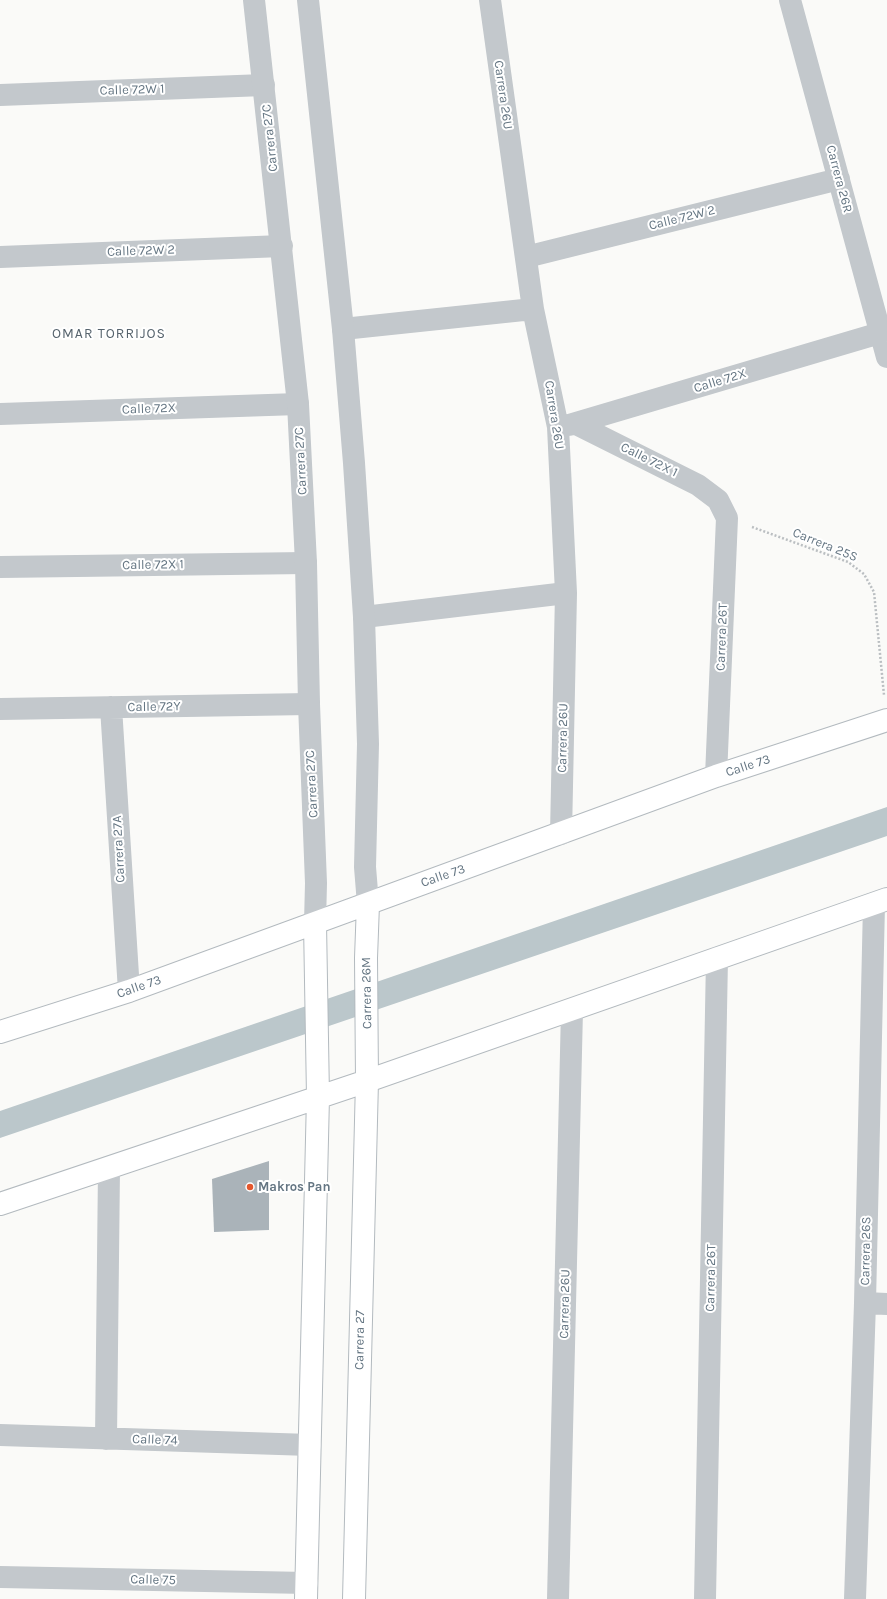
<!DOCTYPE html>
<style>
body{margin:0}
canvas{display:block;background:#fafaf8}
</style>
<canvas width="887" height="1599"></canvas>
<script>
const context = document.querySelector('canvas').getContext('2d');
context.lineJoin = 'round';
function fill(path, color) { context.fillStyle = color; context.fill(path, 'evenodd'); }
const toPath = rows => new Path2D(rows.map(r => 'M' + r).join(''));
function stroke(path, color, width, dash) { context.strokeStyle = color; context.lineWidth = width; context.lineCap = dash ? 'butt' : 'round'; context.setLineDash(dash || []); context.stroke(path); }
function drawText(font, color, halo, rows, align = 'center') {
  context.font = font + ' Karla,sans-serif'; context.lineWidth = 4; context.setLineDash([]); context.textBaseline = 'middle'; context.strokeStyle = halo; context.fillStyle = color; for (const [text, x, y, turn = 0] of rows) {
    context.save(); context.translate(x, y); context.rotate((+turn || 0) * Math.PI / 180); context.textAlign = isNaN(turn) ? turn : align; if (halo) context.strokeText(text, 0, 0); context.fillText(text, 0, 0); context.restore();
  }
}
const water = toPath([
 [887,807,887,836,0,1138,0,1111]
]);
const building = toPath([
 [269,1161,269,1230,214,1232,212,1179]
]);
const path = toPath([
 [752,527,848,562,864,574,874,592,884,695]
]);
const minor = toPath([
 [490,0,533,309,558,427,566,593,561,834],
 [790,0,887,357],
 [0,95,264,85],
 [0,257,282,246],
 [526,257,839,179],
 [343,329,533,309],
 [0,414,298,404],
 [576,424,698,485,718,500,727,518,716,776],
 [569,425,880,333],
 [0,567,306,563],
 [364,617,566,593],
 [111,707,129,991],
 [0,709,309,704],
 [865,1303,887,1304],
 [0,1435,310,1445],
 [106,1439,109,1168],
 [0,1577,307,1583],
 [558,1599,572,1010],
 [705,1599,717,958],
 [855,1599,865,1303,874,904]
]);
const tertiary = toPath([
 [254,0,298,404,306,563,309,704,316,883,315,923],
 [308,0,343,329,354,463,364,617,368,744,365,867,368,904]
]);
const secondary = toPath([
 [0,1032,129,991,716,776,887,720],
 [0,1204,367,1081,887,899],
 [306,1599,318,1097,315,923],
 [354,1599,367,1081,366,958,368,904]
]);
const markers = [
 [250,1187,4,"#e4572e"]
];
const streetNames = [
 ["Calle 72W 1",132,90,-2],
 ["Carrera 26U",503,95,82],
 ["Carrera 27C",270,138,-96],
 ["Carrera 26R",839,179,75],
 ["Calle 72W 2",682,218,-14],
 ["Calle 72W 2",141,251,-2],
 ["Calle 72X",720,381,-17],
 ["Calle 72X",149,409,-2],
 ["Carrera 26U",554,415,81],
 ["Calle 72X 1",649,460,26],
 ["Carrera 27C",301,461,-93],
 ["Carrera 25S",825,545,22],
 ["Calle 72X 1",153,565,-1],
 ["Carrera 26T",722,637,-88],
 ["Calle 72Y",154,707,-1],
 ["Carrera 26U",563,738,-89],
 ["Calle 73",748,766,-18],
 ["Carrera 27C",312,784,-93],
 ["Carrera 27A",119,849,-93],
 ["Calle 73",443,876,-19],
 ["Calle 73",139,987,-19],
 ["Carrera 26M",367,993,-91],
 ["Carrera 26S",866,1251,-89],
 ["Carrera 26T",711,1278,-89],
 ["Carrera 26U",565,1304,-89],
 ["Carrera 27",360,1340,-89],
 ["Calle 74",155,1440,2],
 ["Calle 75",153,1580,1]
];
const poiNames = [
 ["Makros Pan",258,1187]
];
const neighbourhoodNames = [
 ["OMAR TORRIJOS",109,334]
];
fill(water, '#bbc7cb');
fill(building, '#aab3b9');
stroke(secondary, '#b3babf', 24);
stroke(path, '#bbbfc2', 2.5, [2, 2]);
stroke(minor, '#c3c8cc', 22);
stroke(tertiary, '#c3c8cc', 22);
stroke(secondary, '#fff', 22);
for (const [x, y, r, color] of markers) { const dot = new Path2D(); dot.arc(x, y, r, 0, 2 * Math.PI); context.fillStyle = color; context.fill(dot); stroke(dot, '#fff', 1.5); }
drawText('13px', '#657683', '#fff', streetNames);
drawText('bold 13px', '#657683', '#fff', poiNames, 'left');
context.letterSpacing = '1px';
drawText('14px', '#57646e', '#fff', neighbourhoodNames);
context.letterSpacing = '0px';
</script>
